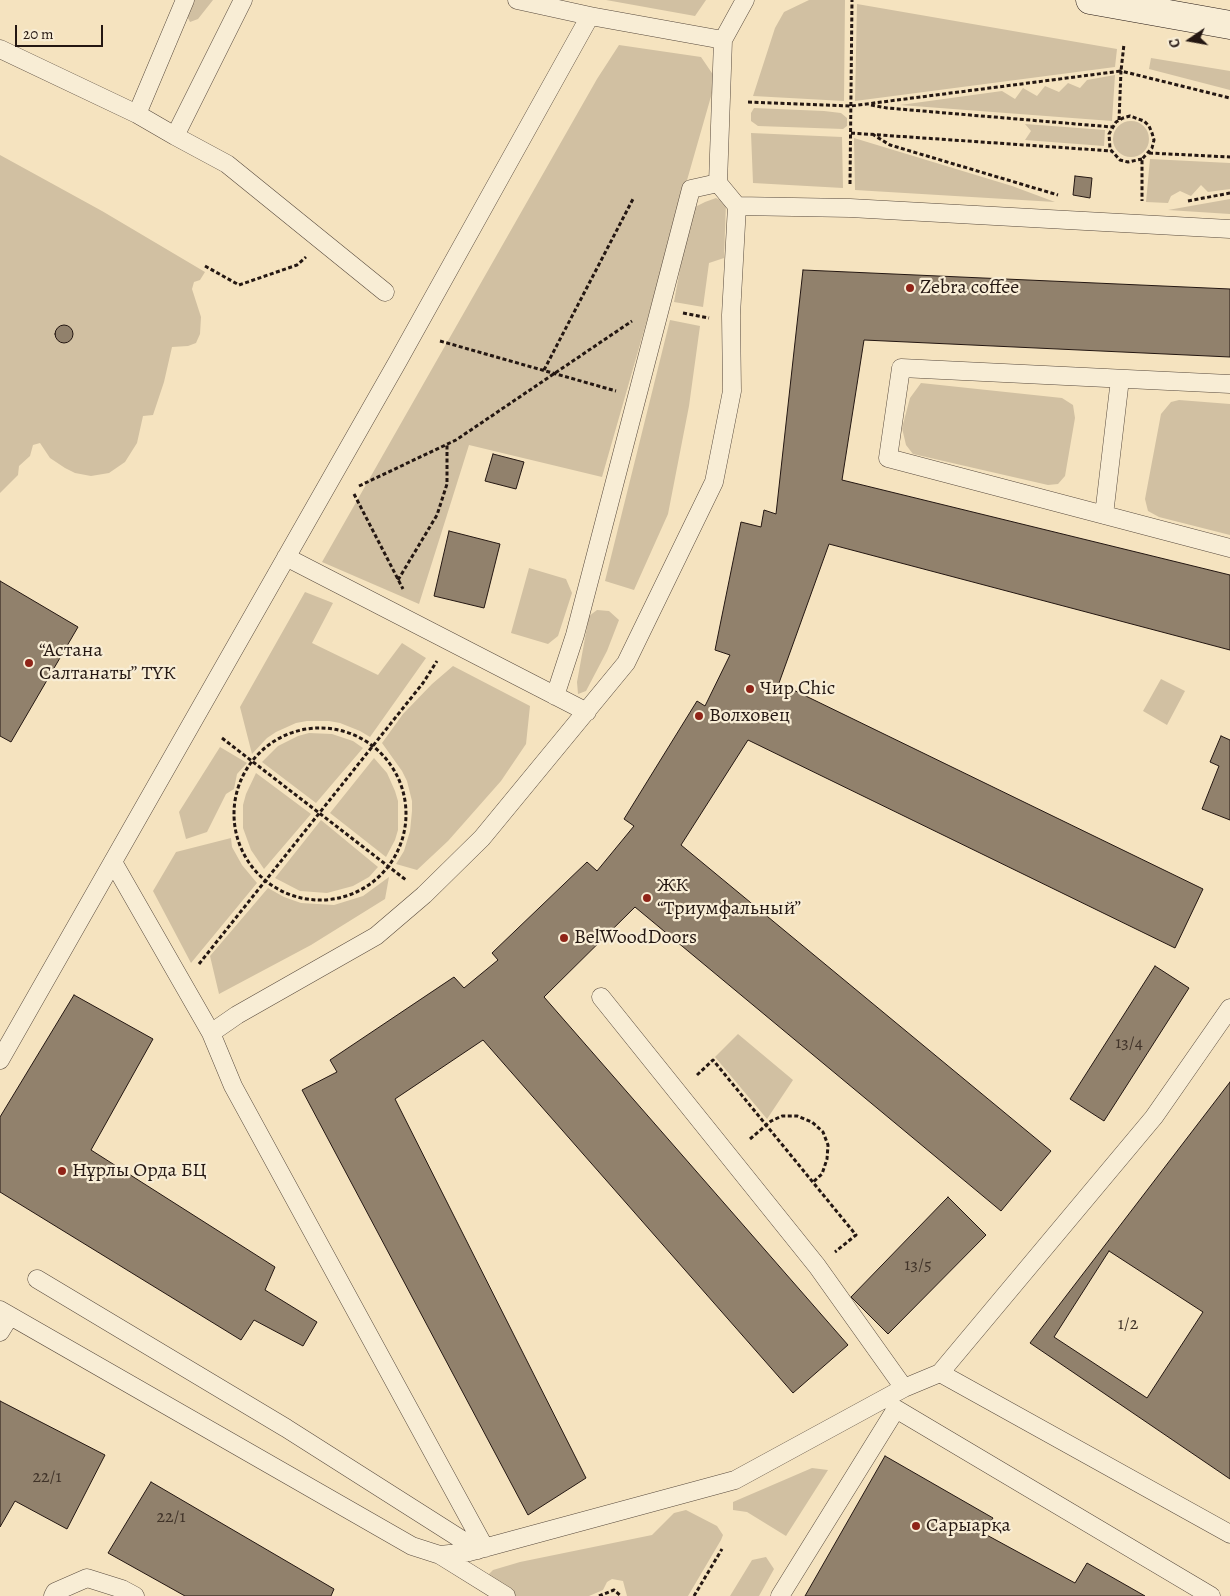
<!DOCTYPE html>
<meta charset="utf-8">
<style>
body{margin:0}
#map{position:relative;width:1230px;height:1596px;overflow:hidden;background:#f5e3bf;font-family:Alegreya,serif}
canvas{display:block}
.north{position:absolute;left:1165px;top:15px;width:50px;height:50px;-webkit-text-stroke:4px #f8edd5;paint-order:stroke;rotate:258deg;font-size:14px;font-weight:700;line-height:20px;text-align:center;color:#241712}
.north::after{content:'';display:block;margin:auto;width:18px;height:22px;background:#241712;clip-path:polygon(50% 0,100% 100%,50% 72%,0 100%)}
.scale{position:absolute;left:15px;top:25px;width:88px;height:22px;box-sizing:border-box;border:2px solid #241712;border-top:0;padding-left:6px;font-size:15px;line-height:18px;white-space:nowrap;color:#241712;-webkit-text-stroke:4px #f8edd5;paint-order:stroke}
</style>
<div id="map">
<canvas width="1230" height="1596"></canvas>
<div class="north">С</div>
<div class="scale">20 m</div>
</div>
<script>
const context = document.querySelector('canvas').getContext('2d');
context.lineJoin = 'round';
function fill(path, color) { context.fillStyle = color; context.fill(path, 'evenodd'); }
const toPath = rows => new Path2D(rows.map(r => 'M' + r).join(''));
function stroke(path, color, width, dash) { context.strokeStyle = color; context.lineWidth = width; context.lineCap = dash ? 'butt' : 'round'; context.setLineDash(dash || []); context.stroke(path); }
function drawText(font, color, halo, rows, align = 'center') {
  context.font = font + ' Alegreya,serif'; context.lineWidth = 4.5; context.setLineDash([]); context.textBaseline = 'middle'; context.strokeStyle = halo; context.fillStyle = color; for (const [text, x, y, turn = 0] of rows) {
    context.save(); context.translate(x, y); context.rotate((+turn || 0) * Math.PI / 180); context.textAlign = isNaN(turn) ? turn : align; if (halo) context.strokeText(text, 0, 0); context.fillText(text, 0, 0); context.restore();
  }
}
const green = toPath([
 [192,0,213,0,198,19,190,22,187,16],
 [606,0,706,0,695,16],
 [809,0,845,0,844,101,753,96,775,28,784,12],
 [857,4,1117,49,1115,67,855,101],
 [619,45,701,57,716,79,602,477,469,445,419,604,322,562,597,79],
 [1151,58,1230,71,1230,90,1149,69],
 [1115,75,1112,121,900,105,1002,91,1015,99,1023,88,1037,96,1045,86,1059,92,1068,83,1080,88,1087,80],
 [754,108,824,111,841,113,847,118,847,126,843,129,758,126,751,121,751,113],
 '1113 139a18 18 0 1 1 36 0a18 18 0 1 1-36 0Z',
 [1025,124,1105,130,1104,146,1025,140,1031,131],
 [751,133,842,137,843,188,753,183],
 [854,138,1012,186,1055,202,855,190],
 [0,155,102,211,205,272,200,280,194,282,192,289,201,317,200,334,196,343,188,346,172,347,164,382,153,415,143,416,137,443,125,462,109,473,91,476,75,473,65,468,50,458,40,443,33,445,30,456,19,466,18,475,0,493],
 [1150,159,1230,163,1230,189,1208,192,1201,185,1191,196,1180,191,1171,196,1168,203,1146,202],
 [716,198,726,203,724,258,709,263,703,307,674,302,691,209,705,202],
 [1230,199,1230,214,1168,210],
 [670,320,700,326,689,406,668,514,634,590,605,581],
 [921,383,1062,398,1073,405,1075,418,1065,476,1058,484,1048,485,913,454,906,445,902,428,910,398],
 [1179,400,1230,404,1230,535,1159,517,1148,511,1145,499,1161,414,1171,402],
 [529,568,566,579,572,593,558,636,548,644,511,633],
 [305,592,333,603,312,643,378,675,402,643,426,658,370,737,360,731,340,723,329,721,307,721,296,723,276,732,267,738,252,754,240,707],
 [597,610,609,611,619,620,607,651,586,691,578,694,577,682,589,616],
 [453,666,530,706,526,744,501,781,448,841,417,870,396,864,404,851,410,831,412,811,412,801,407,781,402,771,382,743,403,714,432,684],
 [1161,679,1185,691,1167,725,1143,711],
 [309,733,332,734,353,741,363,748,316,803,262,762,278,746,298,736],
 [220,747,247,763,237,774,234,789,226,794,207,832,186,839,179,812],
 [374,758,387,773,395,791,398,801,398,830,395,840,386,857,330,813],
 [256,773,311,814,264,869,251,850,243,828,243,805,246,794],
 [321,820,378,867,369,877,353,886,327,893,300,891,275,878],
 [231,838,232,847,242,865,257,883,191,963,153,891,176,852],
 [389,877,385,899,311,945,219,994,210,956,268,888,284,897,301,903,334,905,363,896],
 [738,1034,793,1080,767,1119,715,1057],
 [812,1468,828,1470,786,1536,747,1512,733,1510,733,1502],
 [686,1510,717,1526,723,1535,721,1540,688,1596,627,1596,623,1581,612,1579,607,1582,603,1590,589,1596,514,1596,485,1578,493,1570,520,1562,652,1535,674,1513],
 [766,1557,774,1569,759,1596,730,1596,752,1560]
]);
const building = toPath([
 [1075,176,1092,178,1090,198,1073,195,1075,176],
 [803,270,1230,289,1230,357,864,340,842,480,1230,575,1230,650,829,544,779,683,1203,889,1175,948,748,740,681,845,1051,1151,1001,1211,635,907,544,997,848,1345,793,1393,483,1040,395,1099,586,1478,528,1515,302,1090,337,1072,330,1060,454,977,464,988,498,960,492,953,587,862,597,871,634,826,624,819,697,701,705,706,730,655,715,650,741,522,761,527,764,510,776,514,803,270],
 '55 334a9 9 0 1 1 18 0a9 9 0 1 1-18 0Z',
 [493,454,524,462,516,489,485,481,493,454],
 [449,531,500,544,484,608,434,596,449,531],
 [0,581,78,627,11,742,0,736,0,581],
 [1221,736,1230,740,1230,820,1202,809,1219,766,1210,762,1221,736],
 [1155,966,1189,988,1104,1121,1070,1099,1155,966],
 [74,995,153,1039,91,1150,275,1267,265,1290,317,1322,303,1346,254,1320,241,1340,0,1192,0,1117,74,995],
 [1230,1082,1230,1479,1030,1343,1230,1082],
 [948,1197,986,1235,888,1334,851,1297,948,1197],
 [1109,1251,1203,1312,1147,1398,1054,1337,1109,1251],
 [0,1401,105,1455,67,1529,15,1501,0,1527,0,1401],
 [885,1456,993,1518,983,1533,1075,1583,1087,1563,1145,1596,805,1596,885,1456],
 [151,1482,334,1589,331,1596,185,1596,108,1553,151,1482]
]);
const path = toPath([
 [748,102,851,106,1121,71,1124,44],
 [871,105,887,108,1112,127],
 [1119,120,1121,71,1230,98],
 [851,133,1112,151],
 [872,134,890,145,1058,195],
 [1149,153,1230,157],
 [1142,159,1128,162,1120,160,1110,149,1109,134,1116,122,1123,118,1130,116,1144,121,1149,126,1152,133,1154,140,1152,148,1142,159,1142,201],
 [850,184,852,0],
 [1188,201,1230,193],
 [205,266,239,285,297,265,306,257],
 [683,313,709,318],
 [440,341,616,391],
 [544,370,633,199],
 [359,486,456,440,632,321],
 [354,494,403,589],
 [398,580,437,515,447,484,447,444],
 '234 814a86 86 0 1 1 172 0a86 86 0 1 1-172 0Z',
 [222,738,406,880],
 [199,964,423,683,437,661],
 [697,1075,713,1060,856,1235,835,1252],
 [750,1139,771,1121,782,1116,797,1116,812,1122,823,1132,828,1145,827,1159,822,1174,813,1182],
 [599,1596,614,1590,621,1596],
 [694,1596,722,1549]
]);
const service = toPath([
 [517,0,590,16,723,40,745,0],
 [0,49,137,114,175,136,227,164,385,292],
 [137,114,185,0],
 [175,136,243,0],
 [737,206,850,208,1230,229],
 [1230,384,901,368,888,458,1230,548],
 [1104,515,1120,379],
 [286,557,587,712],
 [555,696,575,635,691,189,718,183],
 [113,862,211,1033],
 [601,997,817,1266,904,1388],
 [0,1060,398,361,590,16],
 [37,1279,286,1428,478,1550],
 [0,1310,412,1546,440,1555,469,1552,735,1480,904,1388,940,1373,1154,1117,1230,1008],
 [0,1332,10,1316],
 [940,1373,1230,1534],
 [485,1548,233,1086,211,1033,237,1015,376,936,424,895,482,838,626,663,714,482,732,391,731,315,737,206,718,183,723,40],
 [440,1555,506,1596],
 [53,1596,55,1592,87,1578,122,1589,135,1596],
 [780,1596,896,1409,1211,1596]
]);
const secondary = toPath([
 [1090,0,1230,25]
]);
const markers = [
 [910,288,5,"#8f2418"],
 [29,663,5,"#8f2418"],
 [750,689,5,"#8f2418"],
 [699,716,5,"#8f2418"],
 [647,898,5,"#8f2418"],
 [564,938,5,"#8f2418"],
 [62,1171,5,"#8f2418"],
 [916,1526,5,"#8f2418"]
];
const numberNames = [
 ["13/4",1129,1044],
 ["13/5",918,1266],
 ["1/2",1128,1325],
 ["22/1",47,1478],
 ["22/1",171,1518]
];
const poiNames = [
 ["Zebra coffee",920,288],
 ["“Астана",39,651],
 ["Салтанаты” ТҮК",39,674],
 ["Чир Chic",760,689],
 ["Волховец",709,716],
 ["ЖК",657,886],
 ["“Триумфальный”",657,909],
 ["BelWoodDoors",574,938],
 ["Нұрлы Орда БЦ",72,1171],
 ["Сарыарқа",926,1526]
];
fill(green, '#d1c0a2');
fill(building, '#91816c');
stroke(building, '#241712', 1);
stroke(service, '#584a3d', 19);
stroke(secondary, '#241712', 29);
stroke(path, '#241712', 3, [4, 2.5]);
stroke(service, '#f8edd5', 18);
stroke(secondary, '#f8edd5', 28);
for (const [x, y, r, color] of markers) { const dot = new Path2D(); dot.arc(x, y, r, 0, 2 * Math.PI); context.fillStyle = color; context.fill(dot); stroke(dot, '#f8edd5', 2); }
drawText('18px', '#3f3228', null, numberNames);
drawText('20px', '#241712', '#f8edd5', poiNames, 'left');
</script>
